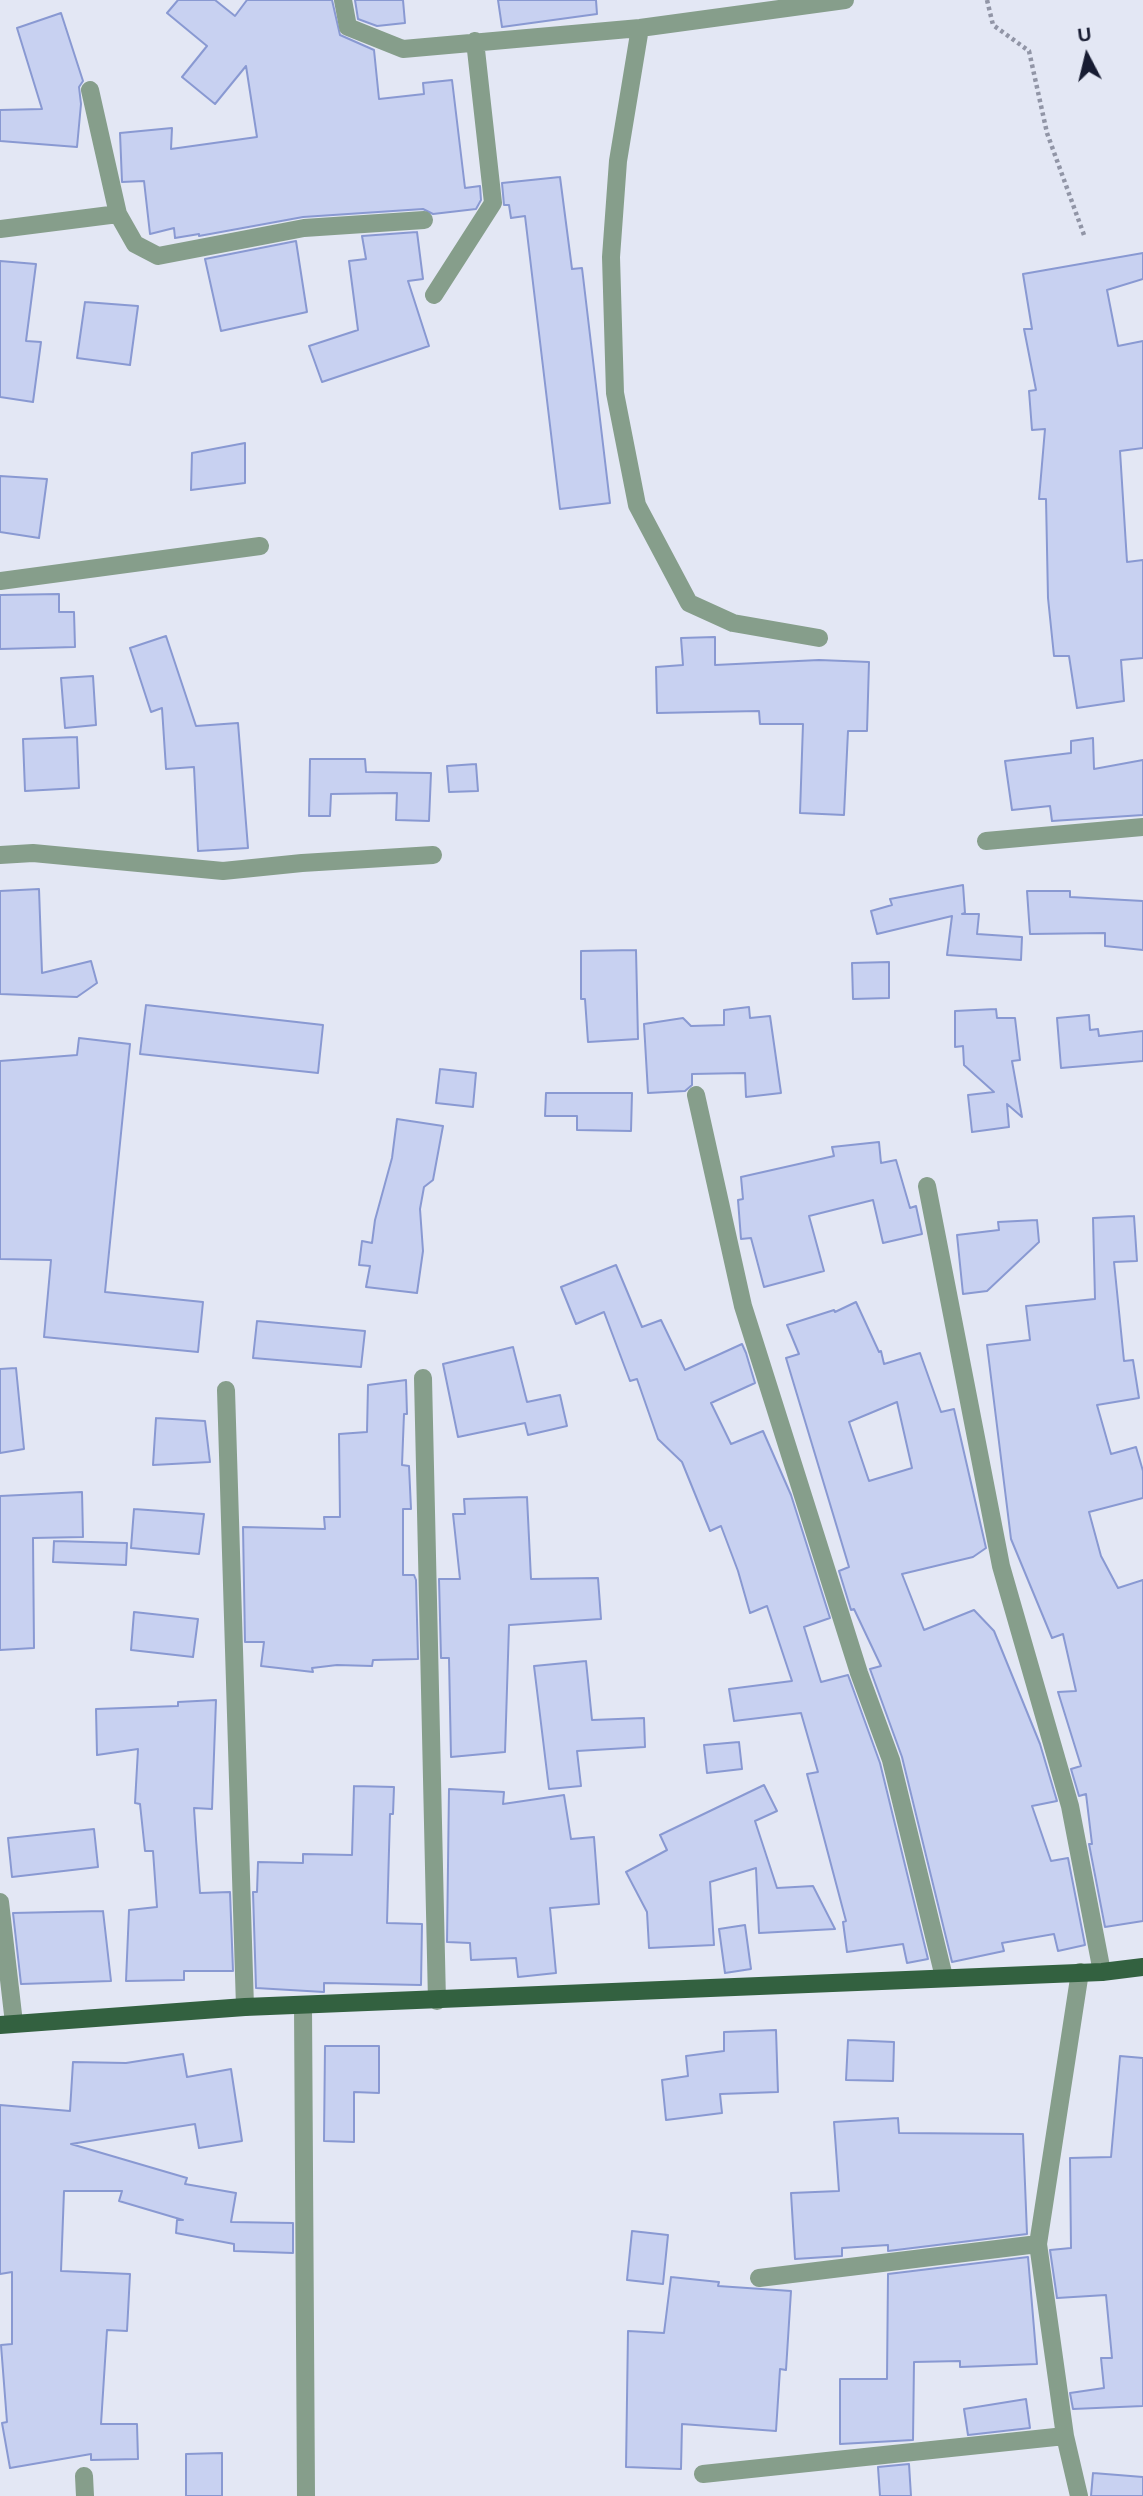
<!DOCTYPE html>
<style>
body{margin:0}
#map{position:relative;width:1143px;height:2496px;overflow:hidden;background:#e3e7f4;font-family:Helvetica,sans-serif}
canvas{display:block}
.north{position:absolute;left:1052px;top:21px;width:70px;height:70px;-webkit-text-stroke:5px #e3e7f4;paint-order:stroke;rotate:353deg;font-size:19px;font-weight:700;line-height:28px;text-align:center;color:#171c32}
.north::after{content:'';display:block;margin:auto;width:24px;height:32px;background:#171c32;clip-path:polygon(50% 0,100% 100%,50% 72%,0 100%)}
</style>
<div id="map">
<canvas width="1143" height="2496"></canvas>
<div class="north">U</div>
</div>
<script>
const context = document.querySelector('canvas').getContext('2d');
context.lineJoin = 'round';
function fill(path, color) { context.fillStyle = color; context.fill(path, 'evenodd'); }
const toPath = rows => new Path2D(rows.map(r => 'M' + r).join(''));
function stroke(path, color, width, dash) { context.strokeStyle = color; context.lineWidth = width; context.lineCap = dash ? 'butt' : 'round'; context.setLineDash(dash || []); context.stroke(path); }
const building = toPath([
 [178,0,215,0,235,16,247,0,332,0,340,35,374,50,379,99,424,94,423,83,452,80,465,188,480,186,481,200,476,209,433,214,423,209,303,217,199,236,199,234,175,238,174,228,150,234,144,181,122,182,120,133,172,128,171,149,257,137,246,66,215,104,182,77,207,46,167,13,178,0],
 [355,0,403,0,405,23,377,26,358,19,355,0],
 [498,0,596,0,597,14,502,27,498,0],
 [61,13,83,81,79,87,81,104,77,147,0,141,0,110,42,109,17,28,61,13],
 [560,177,572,269,582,268,610,503,560,509,525,216,511,218,509,205,504,205,502,183,560,177],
 [417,232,423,279,408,281,429,346,322,382,309,346,358,330,349,261,366,259,362,236,417,232],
 [296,241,307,312,221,331,205,259,296,241],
 [1143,253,1143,279,1107,290,1118,346,1143,341,1143,448,1120,451,1127,562,1143,560,1143,658,1121,660,1124,701,1077,708,1069,656,1054,656,1048,598,1046,499,1039,499,1045,429,1032,430,1029,391,1036,390,1024,329,1032,329,1023,274,1143,253],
 [0,261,36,264,26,341,41,342,33,402,0,397,0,261],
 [85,302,138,306,130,365,77,358,85,302],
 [245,443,245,483,191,490,192,453,245,443],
 [0,476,47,479,39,538,0,532,0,476],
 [59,594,59,612,74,612,75,647,0,649,0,595,59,594],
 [166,636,196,726,238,723,248,848,198,851,194,767,166,769,162,708,151,712,130,648,166,636],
 [715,637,715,665,819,660,869,662,867,731,848,731,844,815,800,813,803,724,760,724,759,711,657,713,656,667,683,665,681,638,715,637],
 [93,676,96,725,65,728,61,678,93,676],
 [77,737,79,788,25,791,23,739,77,737],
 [1093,738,1094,769,1143,760,1143,815,1052,821,1050,806,1012,810,1005,761,1071,753,1071,741,1093,738],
 [310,759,365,759,366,772,431,773,429,821,396,820,397,793,331,794,330,816,309,816,310,759],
 [476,764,478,791,449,792,447,766,476,764],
 [963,885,965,913,962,914,979,914,977,934,1022,937,1021,960,947,955,952,916,877,934,871,911,892,905,890,899,963,885],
 [39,889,42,973,91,961,97,983,77,997,0,994,0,891,39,889],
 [1027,891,1070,891,1070,897,1143,901,1143,950,1105,946,1105,933,1030,934,1027,891],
 [636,950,638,1039,588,1042,585,999,581,999,581,951,636,950],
 [889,962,889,998,853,999,852,963,889,962],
 [146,1005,323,1025,318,1073,140,1054,146,1005],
 [749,1007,750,1018,770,1016,781,1093,746,1097,745,1073,692,1074,692,1085,685,1091,648,1093,644,1024,683,1018,691,1026,724,1025,724,1010,749,1007],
 [996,1009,997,1018,1015,1018,1020,1060,1012,1061,1022,1117,1007,1104,1009,1127,972,1132,968,1095,994,1092,964,1065,963,1046,955,1047,955,1011,996,1009],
 [1089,1015,1090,1030,1098,1029,1099,1036,1143,1031,1143,1061,1061,1068,1057,1018,1089,1015],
 [79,1038,130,1044,105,1292,203,1302,198,1352,44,1337,51,1260,0,1259,0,1061,77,1055,79,1038],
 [440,1069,476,1073,473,1107,436,1103,440,1069],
 [546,1093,632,1093,631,1131,577,1130,577,1116,545,1116,546,1093],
 [397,1119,443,1126,433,1180,424,1187,420,1209,423,1251,417,1293,366,1287,370,1266,359,1265,362,1241,372,1243,375,1220,392,1158,397,1119],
 [879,1142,881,1163,896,1160,910,1208,916,1206,922,1234,883,1243,873,1200,809,1216,824,1271,764,1287,751,1238,741,1239,738,1200,743,1199,741,1177,834,1156,832,1147,879,1142],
 [1134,1216,1137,1261,1114,1262,1124,1361,1133,1360,1139,1398,1097,1405,1111,1454,1136,1447,1143,1471,1143,1498,1089,1512,1101,1556,1118,1588,1143,1580,1143,1921,1105,1927,1089,1844,1092,1844,1086,1794,1079,1796,1071,1769,1081,1766,1058,1692,1076,1691,1063,1634,1052,1638,1011,1539,987,1345,1030,1340,1026,1306,1095,1299,1093,1218,1134,1216],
 [1037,1220,1039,1242,987,1291,963,1294,957,1235,999,1230,998,1222,1037,1220],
 [616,1265,642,1327,661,1320,685,1370,742,1344,746,1353,755,1383,711,1403,731,1444,763,1431,791,1495,830,1618,804,1627,821,1682,848,1675,880,1763,928,1959,907,1963,903,1944,847,1952,843,1922,846,1921,807,1774,818,1772,801,1713,734,1721,729,1689,792,1681,767,1606,750,1613,738,1571,721,1526,710,1531,682,1462,658,1439,637,1379,630,1381,604,1312,576,1324,561,1287,616,1265],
 [856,1302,879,1352,881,1351,884,1364,920,1353,941,1412,954,1409,986,1548,973,1557,902,1574,924,1630,974,1610,994,1631,1040,1744,1057,1801,1032,1806,1051,1861,1068,1858,1085,1945,1058,1951,1054,1934,1002,1943,1004,1951,952,1962,902,1757,870,1669,881,1666,854,1609,851,1610,839,1571,849,1567,786,1358,799,1354,787,1325,834,1310,835,1312,856,1302],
 [897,1402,912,1468,869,1481,849,1422,897,1402],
 [257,1321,365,1331,361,1367,253,1358,257,1321],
 [513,1347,527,1402,560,1395,567,1426,528,1435,525,1423,458,1437,443,1364,513,1347],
 [16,1368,24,1449,0,1453,0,1369,16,1368],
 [406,1380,407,1414,404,1414,402,1465,409,1466,411,1509,403,1509,403,1575,414,1575,416,1580,418,1659,373,1660,372,1666,337,1665,312,1668,313,1672,261,1666,264,1642,245,1642,243,1527,325,1529,324,1517,340,1517,339,1434,367,1432,368,1385,406,1380],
 [156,1418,205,1421,210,1462,153,1465,156,1418],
 [82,1492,83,1537,33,1538,34,1648,0,1650,0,1496,82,1492],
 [527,1497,531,1579,598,1578,601,1619,509,1625,505,1752,451,1757,449,1658,441,1658,439,1579,460,1579,453,1514,465,1514,464,1499,527,1497],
 [134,1509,204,1514,199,1554,131,1548,134,1509],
 [54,1541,127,1543,126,1565,53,1562,54,1541],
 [134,1612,198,1619,193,1657,131,1650,134,1612],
 [586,1661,592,1720,644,1718,645,1747,577,1751,581,1786,549,1789,534,1666,586,1661],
 [216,1700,212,1809,194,1808,196,1839,200,1893,230,1892,233,1971,184,1971,184,1980,126,1981,129,1910,157,1907,153,1851,145,1851,140,1804,135,1803,138,1749,97,1755,96,1709,178,1706,178,1702,216,1700],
 [739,1742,742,1769,707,1773,704,1745,739,1742],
 [764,1785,777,1811,755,1821,777,1888,813,1886,835,1929,759,1933,756,1868,710,1882,714,1945,649,1948,647,1912,626,1872,667,1850,660,1835,764,1785],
 [354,1786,394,1787,393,1814,390,1814,387,1923,422,1924,421,1985,324,1983,324,1992,256,1988,253,1892,257,1892,258,1862,303,1863,303,1854,352,1855,354,1786],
 [449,1789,504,1792,503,1804,564,1795,571,1839,594,1837,599,1904,550,1908,556,1973,518,1977,516,1958,471,1960,470,1943,447,1942,449,1789],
 [94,1829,98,1867,12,1877,8,1838,94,1829],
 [103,1911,111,1981,21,1984,13,1913,103,1911],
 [745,1925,751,1969,725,1973,719,1929,745,1925],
 [776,2030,778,2092,720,2094,722,2113,666,2120,662,2080,688,2076,686,2056,724,2051,724,2032,776,2030],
 [848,2040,894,2042,893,2081,846,2080,848,2040],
 [325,2046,379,2046,379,2093,354,2092,354,2142,324,2141,325,2046],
 [183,2054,187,2077,231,2069,242,2141,199,2148,195,2124,71,2144,187,2178,185,2184,236,2193,231,2222,293,2223,293,2253,234,2251,234,2244,176,2233,177,2220,183,2220,119,2201,122,2191,64,2191,61,2271,130,2274,127,2331,107,2330,101,2424,137,2424,138,2459,91,2460,91,2454,10,2468,2,2423,7,2422,1,2345,12,2344,12,2272,0,2274,0,2105,70,2111,73,2062,126,2063,183,2054],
 [1120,2056,1143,2058,1143,2406,1073,2409,1070,2393,1104,2388,1101,2358,1112,2358,1106,2295,1057,2298,1050,2250,1071,2248,1070,2158,1111,2157,1120,2056],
 [898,2118,899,2133,1023,2134,1027,2234,888,2251,888,2245,842,2248,842,2256,795,2259,791,2193,839,2191,834,2122,898,2118],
 [632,2231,668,2235,663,2284,627,2280,632,2231],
 [1028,2257,1037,2364,960,2367,960,2361,914,2362,913,2440,840,2444,840,2379,887,2379,888,2274,1028,2257],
 [671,2277,719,2282,718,2286,791,2291,786,2370,780,2369,776,2431,682,2424,681,2469,626,2467,628,2331,664,2333,671,2277],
 [1026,2399,1030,2428,968,2435,964,2409,1026,2399],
 [222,2453,222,2496,186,2496,186,2454,222,2453],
 [909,2464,911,2496,880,2496,878,2467,909,2464],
 [1093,2473,1143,2477,1143,2496,1091,2496,1093,2473]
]);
const path = toPath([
 [987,0,993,25,1029,51,1047,133,1084,235]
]);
const minor = toPath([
 [343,0,348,27,403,49,640,28,845,0],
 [640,28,618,161,611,257,615,393,637,505,689,603,733,623,819,638],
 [90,90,118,214],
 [0,229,118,214,135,244,158,256,304,228,424,220],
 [434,295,493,203,475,41],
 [0,581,260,546],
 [986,841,1143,827],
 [0,855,33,853,223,871,302,863,433,855],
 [696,1095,743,1306,859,1673,891,1760,944,1977],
 [927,1186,1001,1566,1070,1806,1102,1972],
 [423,1378,437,2001],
 [226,1390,245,2007],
 [0,1902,14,2023],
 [303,2006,306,2496],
 [759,2278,1038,2244],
 [703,2474,1065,2436],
 [84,2476,85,2496],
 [1079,2496,1065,2436,1038,2244,1080,1972]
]);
const major = toPath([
 [0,2025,245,2007,1102,1972,1143,1967]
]);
fill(building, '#c8d1f1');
stroke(building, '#8999d2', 2);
stroke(path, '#9195a6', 4.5, [3.5, 3.5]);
stroke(minor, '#869e8b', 18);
stroke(major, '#336140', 18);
</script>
